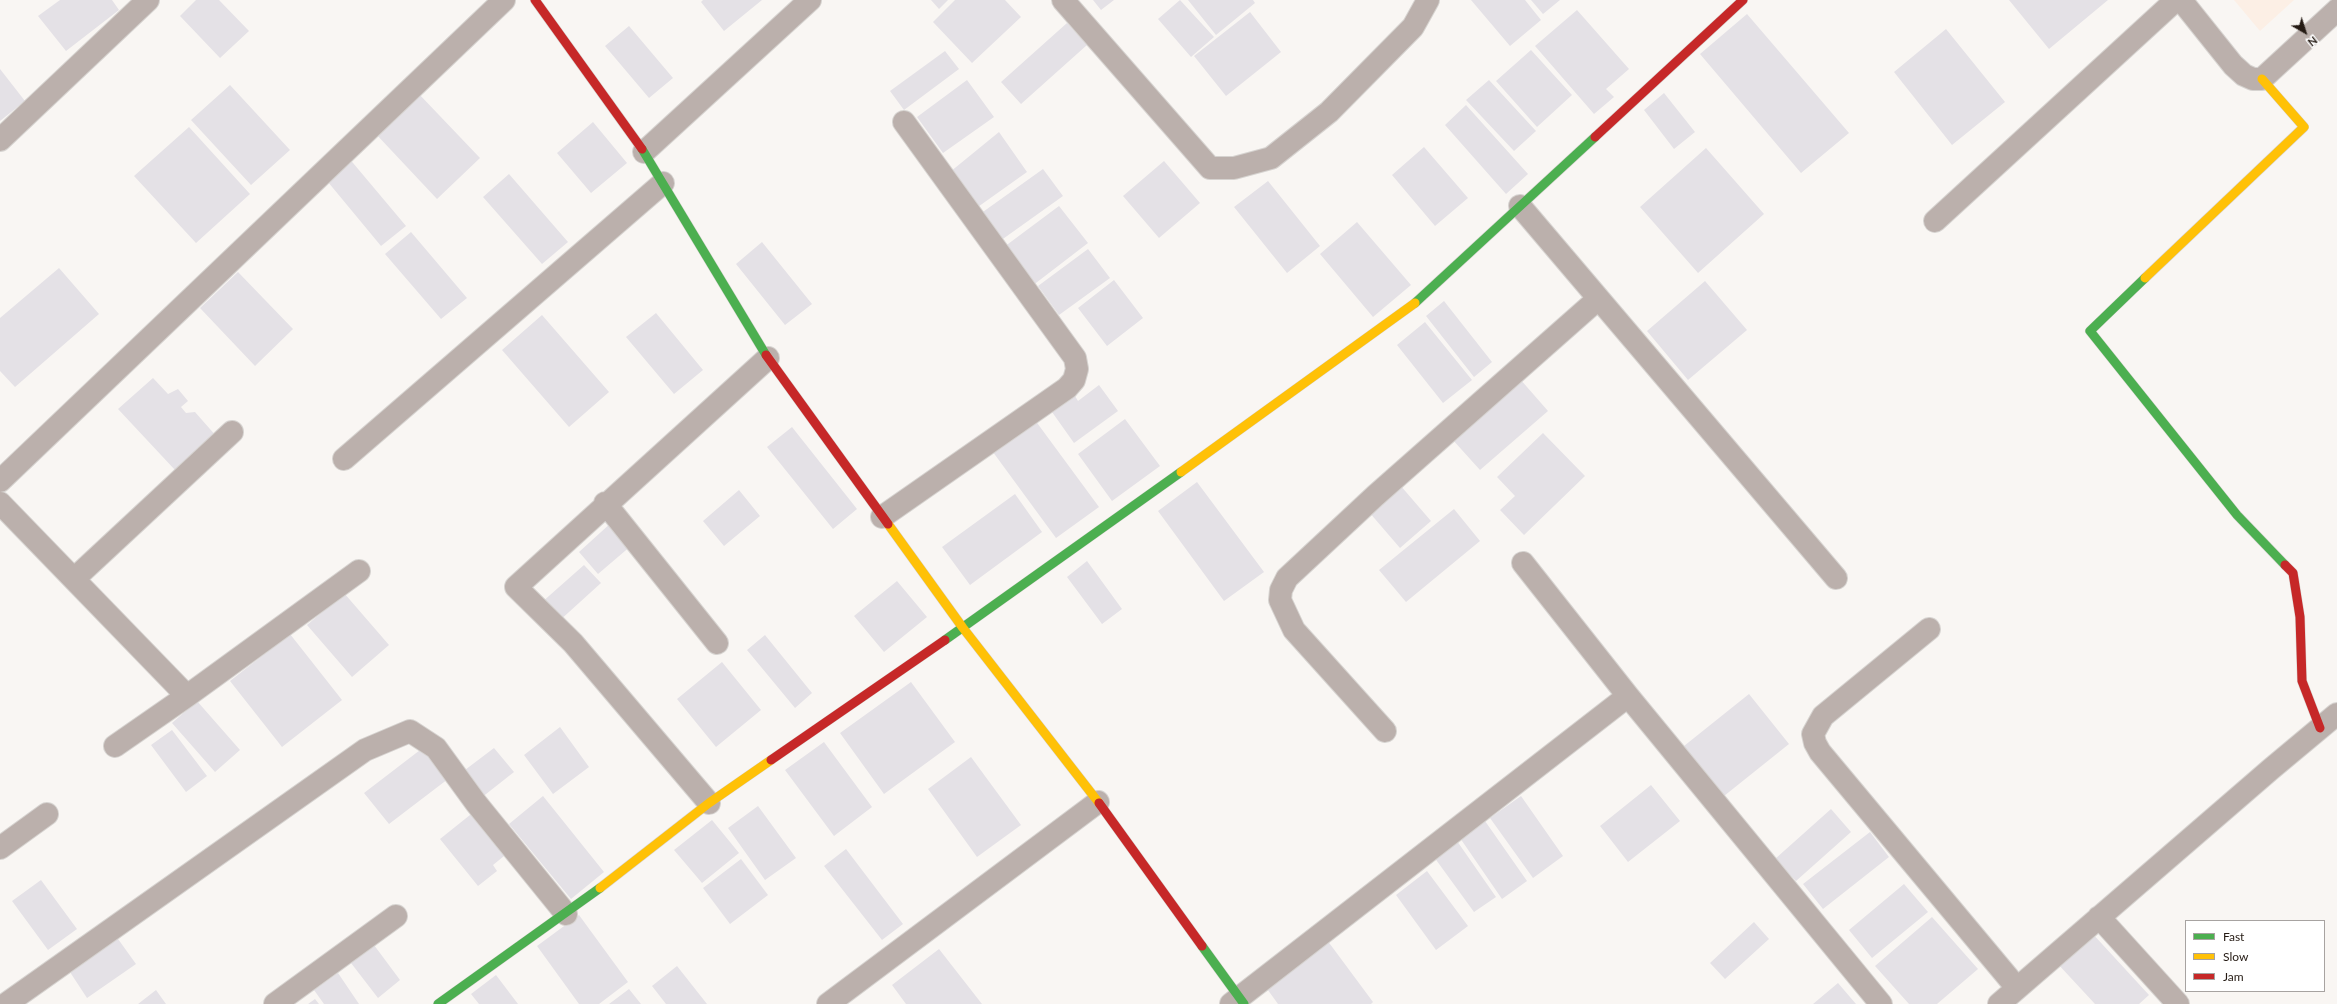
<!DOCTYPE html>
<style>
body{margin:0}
#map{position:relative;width:2337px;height:1004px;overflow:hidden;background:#f9f6f3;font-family:Lato,sans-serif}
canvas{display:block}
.legend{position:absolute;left:2185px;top:920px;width:140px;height:72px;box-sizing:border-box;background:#fff;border:1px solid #a7a3a1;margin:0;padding:5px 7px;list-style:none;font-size:12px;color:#241a13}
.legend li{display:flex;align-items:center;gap:8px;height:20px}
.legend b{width:20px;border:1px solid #a7a3a1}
.north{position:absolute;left:2285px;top:12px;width:40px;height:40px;-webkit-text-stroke:3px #fff;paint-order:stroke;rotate:141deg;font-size:11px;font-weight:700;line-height:16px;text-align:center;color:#241a13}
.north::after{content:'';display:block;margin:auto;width:14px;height:18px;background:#241a13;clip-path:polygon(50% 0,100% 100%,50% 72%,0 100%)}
</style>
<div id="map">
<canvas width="2337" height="1004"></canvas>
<ul class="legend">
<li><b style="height:5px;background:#4caf50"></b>Fast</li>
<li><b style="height:5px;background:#ffc107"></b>Slow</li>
<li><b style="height:5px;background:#c62828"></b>Jam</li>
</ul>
<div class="north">N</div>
</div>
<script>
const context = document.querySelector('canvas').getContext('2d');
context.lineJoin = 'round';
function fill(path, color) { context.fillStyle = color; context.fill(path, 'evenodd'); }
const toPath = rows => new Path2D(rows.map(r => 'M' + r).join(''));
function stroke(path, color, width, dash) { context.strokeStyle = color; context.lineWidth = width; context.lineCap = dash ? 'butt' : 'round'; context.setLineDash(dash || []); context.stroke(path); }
const built = toPath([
 [2234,0,2294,0,2260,31]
]);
const building = toPath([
 [60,0,112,0,119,10,66,51,38,16],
 [196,0,219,0,249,31,220,58,180,16],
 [703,0,762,0,724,31,701,2],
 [931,0,948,0,939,9],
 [955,0,1005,0,1021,17,972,63,933,22],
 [1093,0,1114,0,1101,10],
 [1180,0,1214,37,1191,57,1158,19],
 [1188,0,1253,0,1255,3,1216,35],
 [1471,0,1525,0,1541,20,1510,46],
 [1531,0,1560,0,1543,14],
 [2009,0,2108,0,2049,49],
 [1577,10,1629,69,1606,89,1614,97,1594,114,1535,46],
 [1250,12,1281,52,1226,96,1194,56],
 [1747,14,1849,133,1801,173,1700,54],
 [1067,23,1087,45,1021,104,1001,82],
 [629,26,673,78,649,98,605,46],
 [1946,29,2005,102,1952,145,1894,72],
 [1531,50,1572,95,1537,127,1496,81],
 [945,51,959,69,904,110,890,91],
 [0,69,25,101,0,121],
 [967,80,994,117,943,153,917,117],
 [1489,80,1536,131,1514,151,1466,100],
 [230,85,290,150,251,185,191,120],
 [418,93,480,158,437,199,375,133],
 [1664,93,1695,132,1674,149,1644,110],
 [1466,105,1528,174,1506,194,1445,125],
 [593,122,627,163,591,193,557,153],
 [189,127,250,194,196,243,134,176],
 [999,132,1027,172,975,209,950,172],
 [1424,147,1468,198,1435,226,1392,175],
 [1706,148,1764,214,1698,273,1640,207],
 [348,157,406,226,381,246,323,176],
 [1164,161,1200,203,1159,238,1123,196],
 [1043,169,1063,196,1000,241,980,214],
 [509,174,568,242,542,264,483,197],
 [1268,181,1320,246,1287,273,1234,207],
 [1059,206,1088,243,1032,286,1004,247],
 [1357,222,1411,285,1373,317,1320,254],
 [411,232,467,298,441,319,385,254],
 [762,242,812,304,785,325,736,264],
 [1088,249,1110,278,1059,315,1038,286],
 [59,268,99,314,15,387,0,371,0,318],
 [238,272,293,329,255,366,200,308],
 [1114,280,1143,318,1107,346,1078,308],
 [1705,281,1747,330,1688,380,1647,331],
 [1444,301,1492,362,1474,377,1426,316],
 [656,313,703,370,674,394,626,337],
 [542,315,609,392,569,427,502,350],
 [1425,322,1472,380,1443,403,1397,345],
 [153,378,168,394,178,389,188,401,181,407,186,413,195,412,217,437,175,470,118,409],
 [1520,379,1548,411,1480,470,1452,439],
 [1099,385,1118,411,1074,443,1052,412,1075,396,1078,401],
 [1032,416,1099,507,1056,538,990,448],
 [1125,419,1160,466,1112,501,1078,454],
 [792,427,857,509,833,529,767,447],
 [1543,433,1585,476,1524,535,1500,510,1515,496,1497,477],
 [1197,482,1264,572,1224,601,1158,511],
 [1400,485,1431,521,1400,548,1369,512],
 [739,490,760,516,724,546,703,521],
 [1015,494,1042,532,970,585,942,547],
 [1454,509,1480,541,1406,602,1379,570],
 [612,522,632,545,598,574,579,552],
 [1087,561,1122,609,1102,624,1067,577],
 [584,565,601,583,558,622,541,603],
 [897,581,927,617,884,652,854,616],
 [344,593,389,645,352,677,307,625],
 [290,634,342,700,282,747,230,681],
 [765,635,812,693,795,708,747,650],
 [722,662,761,710,716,747,677,699],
 [911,682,955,742,884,794,840,733],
 [1749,694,1789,744,1719,800,1679,750],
 [197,701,240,750,215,772,172,723],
 [560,727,589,767,553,794,524,755],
 [172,730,207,776,186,792,151,745],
 [824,742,872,807,834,836,785,770],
 [424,747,448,779,389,824,364,793],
 [494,748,514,772,481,798,461,773],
 [971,757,1021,825,977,857,928,789],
 [1651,785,1680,821,1628,862,1600,826],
 [543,796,604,872,571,899,509,824],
 [1521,796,1563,856,1533,878,1490,818],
 [758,806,796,858,765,880,728,828],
 [1831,809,1851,832,1796,881,1775,859],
 [475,811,509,852,493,865,497,871,478,886,440,839],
 [712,820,739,853,702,883,674,850],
 [1485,821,1527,881,1502,899,1460,838],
 [1870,832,1889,857,1823,909,1803,884],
 [1457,841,1496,897,1474,912,1434,857],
 [846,849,903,924,882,940,824,866],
 [741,859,768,895,730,924,703,888],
 [1427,871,1468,926,1436,950,1396,895],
 [41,880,77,929,48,950,12,901],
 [1904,884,1928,912,1872,958,1849,930],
 [579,915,628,982,599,1004,579,1004,537,946],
 [1932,917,1978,969,1937,1004,1909,1004,1875,966],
 [1754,922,1769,939,1725,979,1710,963],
 [113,932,136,964,87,998,66,966],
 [2091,932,2149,995,2139,1004,2095,1004,2057,963],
 [1327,940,1373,1002,1371,1004,1278,1004,1265,986],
 [374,945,400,980,378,998,351,963],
 [939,949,982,1004,906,1004,892,985],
 [677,966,707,1004,666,1004,652,986],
 [338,973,359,1004,324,1004,314,990],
 [496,975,518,1004,479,1004,471,994],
 [1838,983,1856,1004,1813,1004],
 [629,989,641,1004,609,1004],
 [156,990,166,1004,138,1004],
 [315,999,319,1004,308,1004]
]);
const street = toPath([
 [1063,0,1210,168,1234,168,1271,158,1329,112,1413,27,1428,0],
 [2181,0,2233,65,2244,75,2253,79,2262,79,2337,10],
 [0,140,148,0],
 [644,152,810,0],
 [1520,206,1836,578],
 [1935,221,2176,0],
 [344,459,663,183],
 [0,481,504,0],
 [0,503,187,696],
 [605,503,717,643],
 [882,517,1067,388,1074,380,1077,369,1075,358,904,122],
 [1523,563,1628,696,1881,1004],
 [74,579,232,432],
 [1929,629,1823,716,1813,734,1815,743,1820,752,2017,988],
 [1385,731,1294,630,1280,600,1281,590,1287,578,1375,496,1598,299],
 [115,746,187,696,359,571],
 [709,803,573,643,516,587,768,358],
 [0,848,47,814],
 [2099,917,2178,1004],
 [6,1004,365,750,410,731,436,748,476,803,566,914],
 [275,1004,396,916],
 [828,1004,1098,802],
 [1231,1004,1628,696],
 [1999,1004,2271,769,2337,714]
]);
const fast = toPath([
 [642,149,766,355],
 [2145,278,2090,331,2237,515,2285,565],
 [1415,303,1595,137],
 [945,640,1181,472],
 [1202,946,1244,1004],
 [438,1004,600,888]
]);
const slow = toPath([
 [2145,278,2304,127,2262,79],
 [1181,472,1415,303],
 [888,524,963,628,1099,803],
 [600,888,709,803,771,760]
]);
const jam = toPath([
 [535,0,642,149],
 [1595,137,1743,0],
 [766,355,888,524],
 [2285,565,2293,573,2300,617,2302,681,2320,728],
 [771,760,945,640],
 [1099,803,1202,946]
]);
fill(built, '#fcefe5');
fill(building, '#e4e1e6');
stroke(street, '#d6d3d0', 24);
stroke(fast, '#d6d3d0', 10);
stroke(slow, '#d6d3d0', 10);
stroke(jam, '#d6d3d0', 10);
stroke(street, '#bbb0ac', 22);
stroke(fast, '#4caf50', 9);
stroke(slow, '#ffc107', 9);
stroke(jam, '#c62828', 9);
</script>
